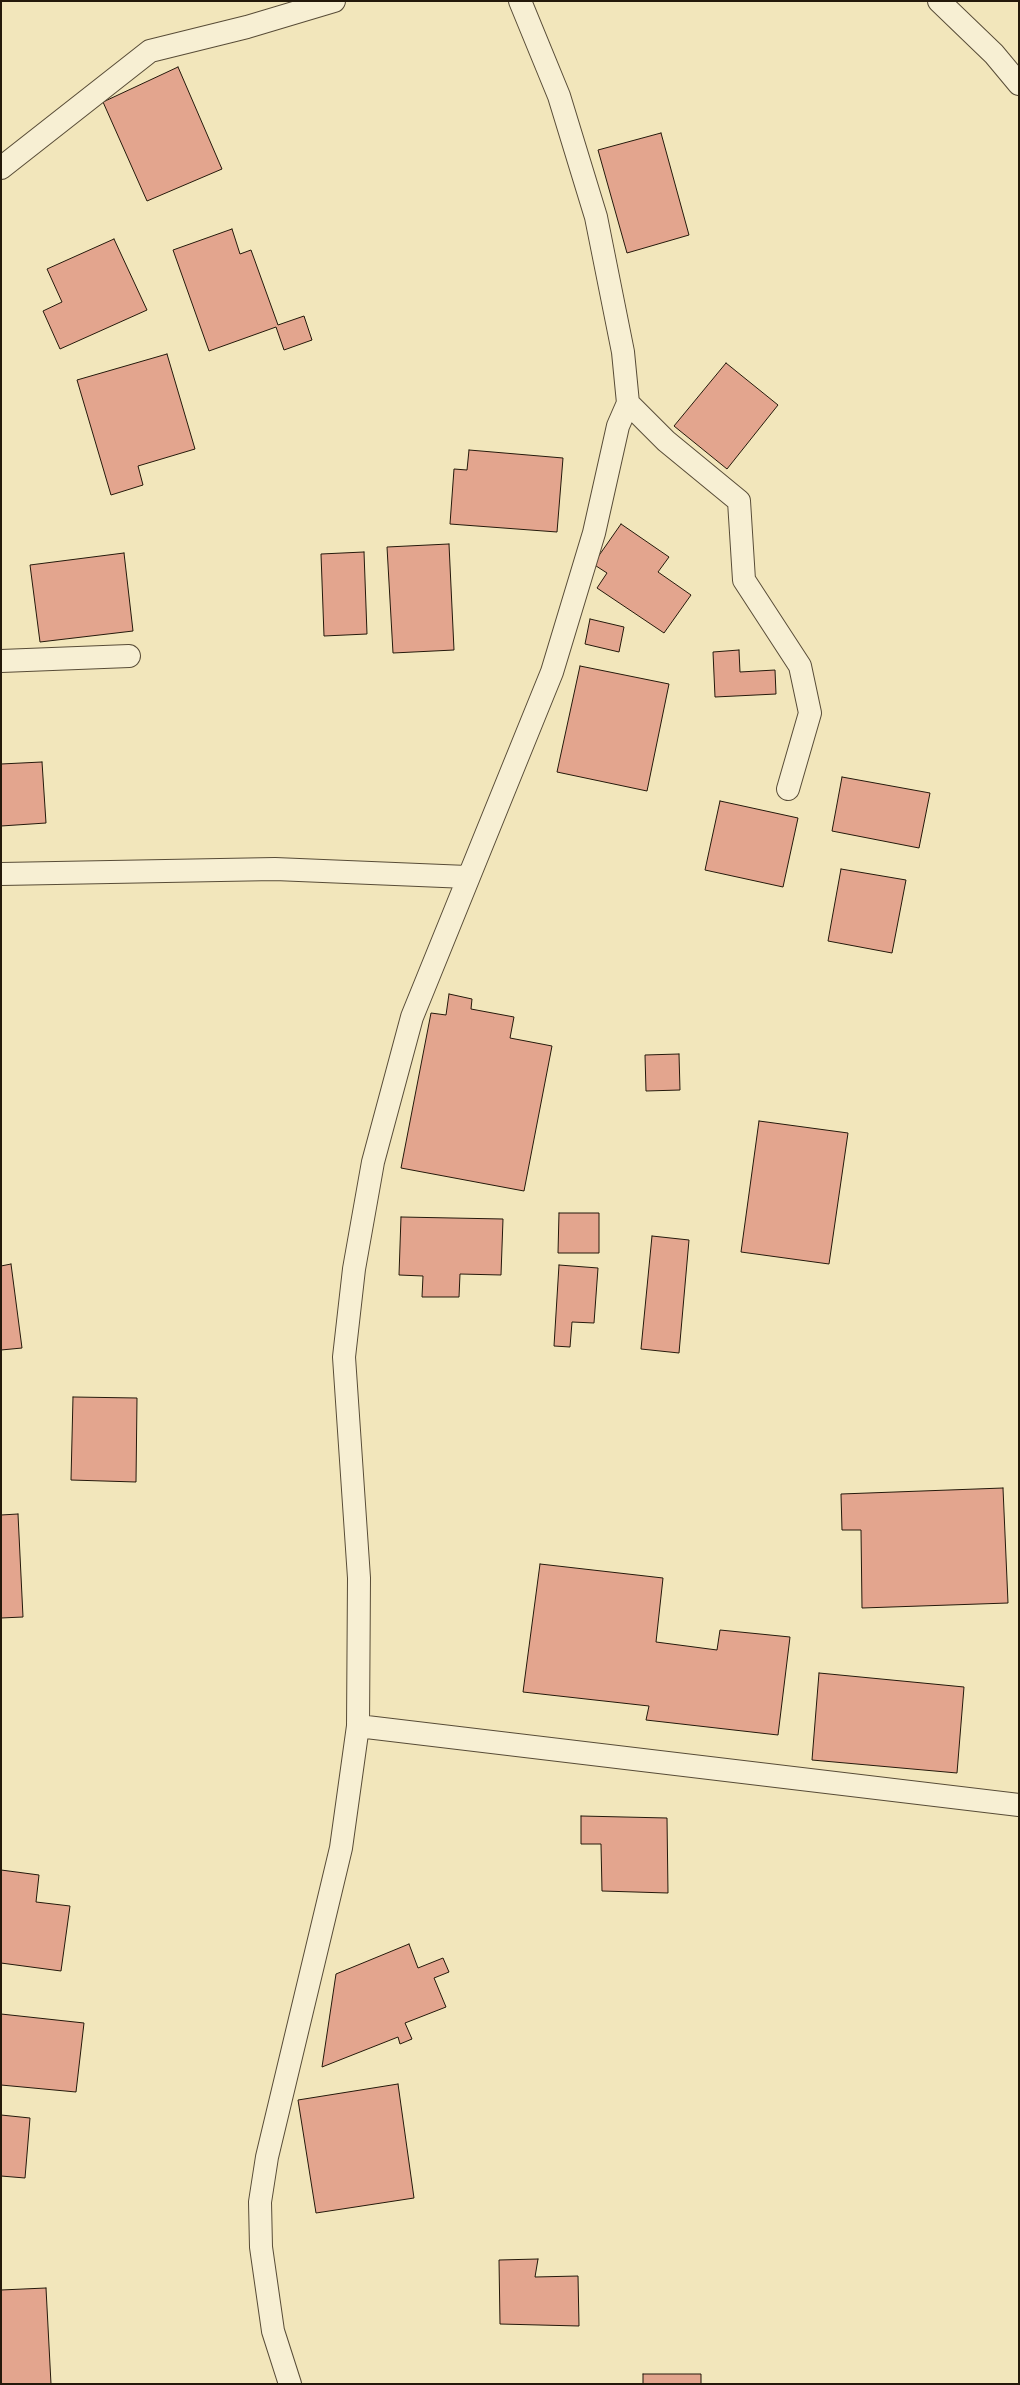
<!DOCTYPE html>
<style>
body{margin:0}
#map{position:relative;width:1020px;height:2385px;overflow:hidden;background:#f2e6bb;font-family:Vollkorn,serif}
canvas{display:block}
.frame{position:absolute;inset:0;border:2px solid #24190b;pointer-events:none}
</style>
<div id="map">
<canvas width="1020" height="2385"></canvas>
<div class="frame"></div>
</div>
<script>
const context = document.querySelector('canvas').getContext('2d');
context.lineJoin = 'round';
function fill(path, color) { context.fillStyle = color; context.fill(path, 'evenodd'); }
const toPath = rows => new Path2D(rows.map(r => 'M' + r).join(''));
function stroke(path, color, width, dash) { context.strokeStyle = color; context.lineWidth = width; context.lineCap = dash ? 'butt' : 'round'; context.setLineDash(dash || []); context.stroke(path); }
const building = toPath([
 [178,67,222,169,147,201,103,102,178,67],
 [661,133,689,235,627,253,598,150,661,133],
 [232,229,240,254,251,250,278,325,304,316,312,340,284,350,276,327,209,351,173,250,232,229],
 [114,239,147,310,60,349,43,311,62,302,47,269,114,239],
 [167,354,195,449,138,466,143,485,111,495,77,380,167,354],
 [726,363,778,405,727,469,674,426,726,363],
 [469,450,563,458,557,532,450,524,454,469,467,470,469,450],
 [621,524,669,557,658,572,691,595,664,633,597,588,607,573,593,564,621,524],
 [449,544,454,650,393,653,387,547,449,544],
 [364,552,367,634,324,636,321,554,364,552],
 [124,553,133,631,40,642,30,565,124,553],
 [590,619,624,627,619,652,585,644,590,619],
 [739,650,740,672,775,670,776,694,715,697,713,652,739,650],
 [580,666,669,684,647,791,557,772,580,666],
 [42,762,46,823,1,826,1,764,42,762],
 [842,777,930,793,919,848,832,831,842,777],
 [720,801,798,818,783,887,705,870,720,801],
 [841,869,906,880,892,953,828,941,841,869],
 [449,994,472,999,471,1009,514,1017,510,1038,552,1046,524,1191,401,1168,431,1013,446,1015,449,994],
 [679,1054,680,1090,646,1091,645,1055,679,1054],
 [759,1121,848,1133,829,1264,741,1252,759,1121],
 [559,1213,599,1213,599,1253,558,1253,559,1213],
 [401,1217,503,1219,501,1275,460,1274,459,1297,422,1297,423,1276,399,1275,401,1217],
 [652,1236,689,1240,679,1353,641,1349,652,1236],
 [11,1264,22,1348,1,1350,1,1266,11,1264],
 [559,1265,598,1268,594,1323,572,1322,570,1347,554,1346,559,1265],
 [73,1397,137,1398,136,1482,71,1480,73,1397],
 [1003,1488,1008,1603,862,1608,861,1530,842,1530,841,1494,1003,1488],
 [18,1514,23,1617,1,1618,1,1515,18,1514],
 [540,1564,663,1578,656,1642,717,1650,720,1630,790,1637,778,1735,646,1720,649,1706,523,1692,540,1564],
 [819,1673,964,1687,957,1773,812,1760,819,1673],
 [581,1816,667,1818,668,1893,602,1891,601,1844,581,1844,581,1816],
 [1,1870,39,1875,36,1902,70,1906,61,1971,1,1963,1,1870],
 [409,1944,418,1968,443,1958,449,1972,434,1978,446,2007,405,2023,412,2039,400,2044,398,2037,322,2067,336,1974,409,1944],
 [1,2014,84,2023,76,2092,1,2085,1,2014],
 [398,2084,414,2198,316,2213,298,2100,398,2084],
 [1,2115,30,2118,25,2178,1,2176,1,2115],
 [538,2259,535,2277,578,2276,579,2326,500,2324,499,2260,538,2259],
 [46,2288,51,2384,1,2384,1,2290,46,2288],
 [643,2374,701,2374,701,2384,643,2384,643,2374]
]);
const minor = toPath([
 [939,1,994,54,1019,84],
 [1,168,150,51,247,27,334,1],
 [628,403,666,441,739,501,744,580,800,666,810,713,788,789],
 [1,661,129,656],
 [1,874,275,869,467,877],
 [358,1726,1019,1805],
 [290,2384,273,2331,261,2247,260,2202,267,2157,341,1848,358,1726,359,1578,344,1357,354,1269,373,1162,412,1017,552,672,594,533,618,426,628,403,623,352,596,217,559,96,520,1]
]);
fill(building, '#e3a58e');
stroke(building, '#24190b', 1);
stroke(minor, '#584c37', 24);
stroke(minor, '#f7efd3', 22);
</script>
